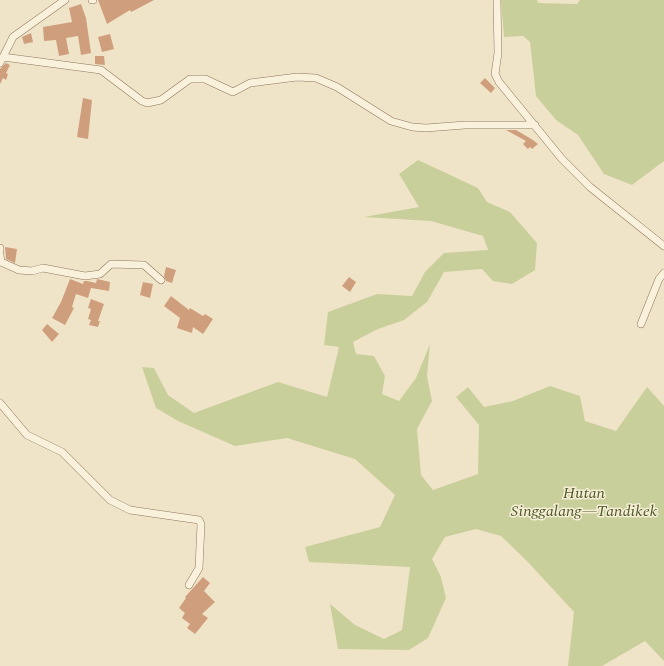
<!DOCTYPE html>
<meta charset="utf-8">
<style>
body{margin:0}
canvas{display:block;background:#f0e4c8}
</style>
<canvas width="664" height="666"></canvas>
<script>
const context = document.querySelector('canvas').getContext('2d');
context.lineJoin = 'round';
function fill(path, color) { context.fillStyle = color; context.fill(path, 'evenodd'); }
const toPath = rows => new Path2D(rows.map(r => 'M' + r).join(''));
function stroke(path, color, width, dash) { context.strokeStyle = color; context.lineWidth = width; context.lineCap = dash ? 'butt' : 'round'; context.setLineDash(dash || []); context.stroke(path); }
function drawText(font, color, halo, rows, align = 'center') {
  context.font = font + ' Spectral,serif'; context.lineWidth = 3; context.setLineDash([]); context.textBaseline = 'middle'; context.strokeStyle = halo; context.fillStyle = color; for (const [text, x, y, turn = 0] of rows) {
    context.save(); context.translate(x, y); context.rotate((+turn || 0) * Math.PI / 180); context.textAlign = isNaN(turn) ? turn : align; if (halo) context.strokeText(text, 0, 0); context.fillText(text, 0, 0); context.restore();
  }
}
const green = toPath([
 [501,0,537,0,538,3,577,4,580,0,664,0,664,161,632,185,604,174,578,135,556,120,536,96,530,42,523,36,504,37],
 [418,160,478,188,487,202,510,212,537,243,535,270,512,284,493,281,482,269,444,272,427,302,404,320,378,329,353,342,356,354,374,356,385,376,382,394,399,401,416,378,430,344,427,376,432,401,417,429,421,475,433,490,478,474,479,425,456,397,468,387,484,407,513,401,550,386,580,396,585,421,616,431,647,387,664,406,664,661,645,641,602,666,568,666,574,612,526,560,501,536,476,529,445,537,432,559,441,577,446,598,428,638,409,650,338,649,330,604,355,625,384,639,402,630,410,567,309,562,305,547,380,527,395,495,355,459,287,438,235,446,178,421,156,408,142,367,154,368,168,395,194,413,278,382,327,397,339,347,324,345,328,312,377,294,412,296,425,272,444,253,488,250,483,236,431,221,364,217,419,207,399,174]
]);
const building = toPath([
 [98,0,154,0,137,9,131,12,130,10,107,24],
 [81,4,86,18,91,53,81,55,78,36,66,38,69,54,59,56,56,40,44,41,43,27,72,22,69,8],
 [31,33,33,42,24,44,22,37],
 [110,34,114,49,102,52,98,37],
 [95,56,104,56,105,65,95,64],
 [6,63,10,65,6,73,8,74,6,80,3,78,0,84,0,69],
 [485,78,495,88,491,93,480,83],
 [83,98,92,100,88,139,77,137],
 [506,130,516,130,533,140,538,144,532,149,530,147,528,149,523,144,526,141],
 [5,247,17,249,15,263,6,259],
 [166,267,176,270,172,283,166,281,164,276],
 [349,277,356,282,350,292,342,286],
 [70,279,83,284,84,281,87,281,96,283,97,279,110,282,109,291,91,288,88,298,76,294,72,307,74,308,65,325,52,318,61,302],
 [143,282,153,284,150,298,140,295],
 [171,296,189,310,190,308,203,316,205,314,213,319,203,334,193,327,192,333,177,328,180,318,164,306],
 [91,299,104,304,98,321,100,321,98,327,89,325,91,320,88,319,91,309,88,308],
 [47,324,59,334,52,342,42,330],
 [203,577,210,583,204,591,215,602,202,614,208,618,195,634,187,628,190,624,182,618,185,613,179,608,186,598,185,597]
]);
const minor = toPath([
 [92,0,93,0],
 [497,0,498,53,495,74,499,82,562,159,590,187,664,246],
 [3,57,101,70,142,101,147,103,161,100,190,79,205,79,233,92,250,83,297,77,316,78,337,87,391,121,412,127,426,128,465,125,535,125],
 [0,63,13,37,65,0],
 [0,248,0,250],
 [0,255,1,262,19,270,32,271,43,268,85,276,100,274,111,264,144,265,161,280],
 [641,324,659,279,664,273],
 [0,403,27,435,62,452,110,500,130,510,199,520,201,524,199,568,189,585]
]);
const parkNames = [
 ["Hutan",584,495],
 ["Singgalang—Tandikek",584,513]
];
fill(green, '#c9cf9b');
fill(building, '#cf9f7d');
stroke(minor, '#8d765c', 8);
stroke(minor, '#faf1dc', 7);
drawText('italic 16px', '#4d5a26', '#f7eed8', parkNames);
</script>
